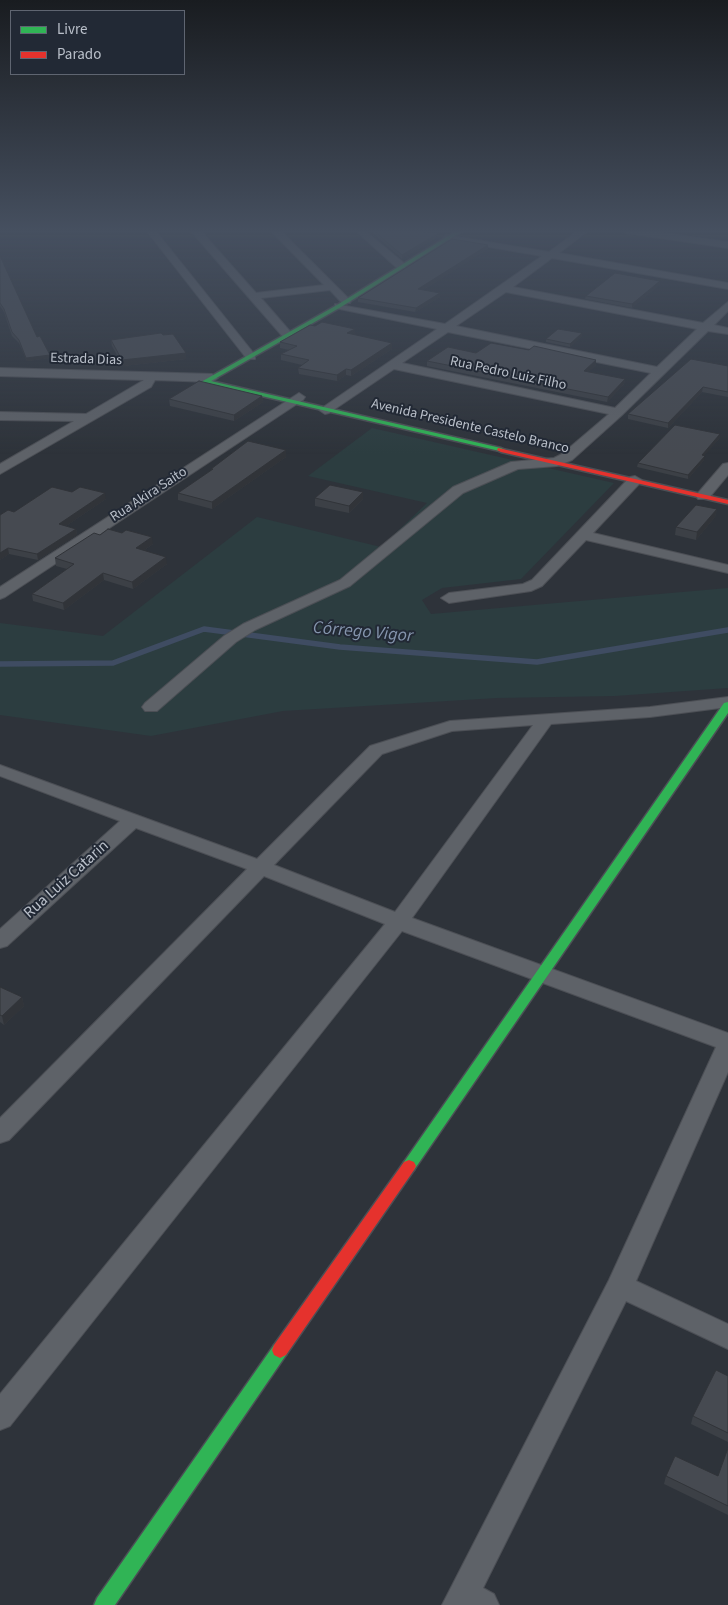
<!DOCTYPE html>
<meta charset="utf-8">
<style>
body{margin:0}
#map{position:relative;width:728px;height:1605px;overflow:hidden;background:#2e333a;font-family:"Source Sans 3",sans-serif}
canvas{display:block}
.legend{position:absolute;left:10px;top:10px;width:175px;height:65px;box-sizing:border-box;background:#222935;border:1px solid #5f6571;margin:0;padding:6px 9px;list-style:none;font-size:15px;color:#bac0ca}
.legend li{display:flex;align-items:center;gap:10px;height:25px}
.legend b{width:25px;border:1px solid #5f6571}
</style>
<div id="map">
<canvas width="728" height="1605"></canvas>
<ul class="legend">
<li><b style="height:6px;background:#30b455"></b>Livre</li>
<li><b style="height:6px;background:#e5322d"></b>Parado</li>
</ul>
</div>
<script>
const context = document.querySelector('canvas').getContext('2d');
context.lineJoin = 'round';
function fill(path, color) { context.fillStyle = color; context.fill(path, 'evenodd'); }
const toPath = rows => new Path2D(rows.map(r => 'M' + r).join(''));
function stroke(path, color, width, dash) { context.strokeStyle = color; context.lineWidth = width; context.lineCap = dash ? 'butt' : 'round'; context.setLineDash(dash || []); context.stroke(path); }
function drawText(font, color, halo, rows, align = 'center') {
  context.font = font + ' "Source Sans 3",sans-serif'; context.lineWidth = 4; context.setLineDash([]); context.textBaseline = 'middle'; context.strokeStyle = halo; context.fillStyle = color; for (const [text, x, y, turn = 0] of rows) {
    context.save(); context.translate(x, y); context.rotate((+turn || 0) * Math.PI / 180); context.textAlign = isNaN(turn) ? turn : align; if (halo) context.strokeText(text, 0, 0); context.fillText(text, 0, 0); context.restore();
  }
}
const green = toPath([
 [372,428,614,483,521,579,442,588,422,600,431,614,728,588,728,688,615,696,497,698,283,711,151,736,0,715,0,623,103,636,257,517,381,547,427,503,308,476]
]);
const stream = toPath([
 [0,664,113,663,204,629,340,647,537,662,728,630]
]);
const street = toPath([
 [146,230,155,230,255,355,255,359,247,359,146,230],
 [190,230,200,230,256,293,324,285,270,230,280,230,351,301,350,303,342,303,330,290,261,298,294,336,292,338,284,338,190,230],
 [355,230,364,230,405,264,405,268,397,268,355,230],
 [579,230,589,230,559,253,728,283,728,289,552,258,513,287,703,323,728,302,728,311,714,325,728,328,728,334,708,331,622,415,572,460,557,466,518,469,463,493,350,586,255,630,236,642,157,711,145,711,142,707,145,703,224,636,243,624,340,580,453,487,511,462,554,458,562,454,609,414,394,369,329,413,325,414,319,410,437,329,335,308,335,304,445,324,542,256,449,240,444,237,446,235,549,252,579,230],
 [506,292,697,329,657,367,456,326,506,292],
 [448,332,651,373,615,408,402,363,448,332],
 [621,230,642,230,728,242,728,248,626,233,621,230],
 [0,368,212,374,218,378,212,382,155,380,151,387,0,474,0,464,74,421,0,420,0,412,86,414,144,380,0,376,0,368],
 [299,393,305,397,303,400,5,597,0,599,0,587,299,393],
 [728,463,728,475,708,499,698,499,696,496,698,493,723,464,728,463],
 [635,476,642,480,640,483,593,533,728,565,728,573,586,540,542,586,531,591,449,603,441,598,449,593,523,584,532,580,630,477,635,476],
 [728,697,728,707,650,717,551,724,412,918,728,1033,728,1072,636,1281,728,1324,728,1349,626,1301,483,1588,494,1594,499,1605,442,1605,609,1280,716,1047,402,931,10,1426,0,1430,0,1394,385,924,264,876,9,1140,0,1143,0,1118,247,869,136,828,7,946,0,948,0,929,120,821,0,776,0,765,257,859,370,746,450,721,650,707,728,697],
 [533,725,395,912,274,865,382,754,452,731,533,725]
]);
const fast = toPath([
 [458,230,464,230,341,307,211,381,501,448,505,450,504,452,201,382,337,305,458,230],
 [728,702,728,713,414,1170,409,1172,404,1170,402,1166,404,1162,724,703,728,702],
 [280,1342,286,1345,288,1350,286,1355,115,1605,94,1605,97,1598,274,1345,280,1342]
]);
const jam = toPath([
 [498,448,728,500,728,504,501,452,497,450,498,448],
 [409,1160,414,1162,416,1166,414,1170,286,1355,280,1358,274,1355,272,1350,274,1345,404,1162,409,1160]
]);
const wall = toPath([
 [369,230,410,230,437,234,436,238,402,259],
 [488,249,423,290,440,297,415,312,358,302,358,298],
 [0,256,37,337,50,358,27,361,19,343,12,336,4,312,0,306],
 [660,284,632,308,585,299,586,296],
 [315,326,355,329,354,335,392,349,351,376,346,375,337,381,299,374,298,368,302,365,281,360,281,354,289,350,280,348,280,342],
 [582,333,582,336,570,347,546,342,546,339],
 [163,335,186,353,186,359,123,366,112,346,111,340],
 [529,350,596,360,596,365,588,372,625,379,624,384,607,402,427,366,427,361,476,353],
 [728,366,728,397,702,392,668,428,628,419,628,414],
 [262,396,263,402,234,421,170,406,169,399],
 [720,438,704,455,704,460,688,479,637,467,638,463],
 [286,450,286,457,212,509,178,500,178,493,211,471,211,469],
 [72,492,106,499,66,526,76,529,77,535,38,560,9,554,0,560,0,515,14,512],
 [315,498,363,499,349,513,315,506],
 [717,509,715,517,696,540,675,535,676,527],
 [100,535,153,544,143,551,167,564,133,589,104,580,64,610,33,601,32,594,67,569,56,566,55,558],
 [0,987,22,997,24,1006,4,1025,0,1022],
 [728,1376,728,1442,691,1424,693,1416],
 [728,1448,728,1515,664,1484,666,1476,718,1476]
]);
const shadedWall = toPath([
 [437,234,436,238,402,259,402,255],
 [488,245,488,249,418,293,418,289],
 [660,281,660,284,632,308,632,304],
 [440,293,440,297,415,312,416,308],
 [355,329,355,335,347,339,347,333],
 [582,333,582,336,570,347,570,344],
 [392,343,392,349,351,376,351,370],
 [186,353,186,359,123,366,122,360],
 [50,355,50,358,27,361,26,358],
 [596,360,596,365,584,376,584,371],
 [346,369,346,375,337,381,337,375],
 [625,379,624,384,607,402,608,397],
 [703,387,702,392,668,428,668,423],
 [262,396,263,402,234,421,234,415],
 [720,434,720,438,701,459,702,455],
 [286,450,286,457,212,509,212,502],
 [705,456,704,460,688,479,688,475],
 [363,492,363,499,349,513,349,506],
 [105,493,106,499,60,530,59,524],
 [717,509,715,517,696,540,697,532],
 [76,529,77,535,38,560,37,554],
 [152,537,153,544,137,555,136,548],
 [8,548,9,554,0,560,0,553],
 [166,557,167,564,133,589,132,582],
 [103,573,104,580,64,610,63,603],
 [22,997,24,1006,4,1025,2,1016]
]);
const building = toPath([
 [373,230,410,230,437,234,402,255,373,230],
 [452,239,488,245,418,289,440,293,416,308,358,298,452,239],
 [0,256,37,337,40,336,50,355,26,358,19,340,12,332,4,309,0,303,0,256],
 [615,273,660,281,632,304,586,296,615,273],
 [322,322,355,329,347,333,392,343,351,370,346,369,337,375,298,368,309,360,281,354,297,346,280,342,310,325,315,326,322,322],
 [558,329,582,333,570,344,546,339,558,329],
 [161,333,163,335,173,334,186,353,122,360,111,340,161,333],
 [491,343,529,350,534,346,596,360,584,371,625,379,608,397,427,361,448,347,476,353,491,343],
 [691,359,728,366,728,392,703,387,668,423,628,414,691,359],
 [199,381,262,396,234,415,169,399,199,381],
 [675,425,720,434,702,455,705,456,688,475,638,463,675,425],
 [248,441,286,450,212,502,178,493,213,469,211,469,248,441],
 [330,485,363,492,349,506,315,498,330,485],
 [52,487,72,492,80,487,105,493,59,524,76,529,37,554,8,548,0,553,0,515,8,510,14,512,52,487],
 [696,505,717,509,697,532,676,527,696,505],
 [108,529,122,533,126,530,152,537,136,548,166,557,132,582,103,573,63,603,32,594,74,564,55,558,94,533,100,535,108,529],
 [0,987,22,997,2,1016,0,1015,0,987],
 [716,1370,728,1376,728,1433,693,1416,716,1370],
 [728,1448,728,1506,666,1476,675,1456,718,1476,728,1448]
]);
const farStreetnames = [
 ["Estrada Dias",86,360,2],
 ["Rua Pedro Luiz Filho",508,374,12],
 ["Avenida Presidente Castelo Branco",470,427,13],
 ["Rua Akira Saito",149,495,-33]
];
const streetNames = [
 ["Rua Luiz Catarin",67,880,-42]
];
const waterNames = [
 ["Córrego Vigor",363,633,5]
];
fill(green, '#2c3d40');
stroke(stream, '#3f4c62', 5.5);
stroke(street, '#4c4f55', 2);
stroke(fast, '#4c4f55', 3);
stroke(jam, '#4c4f55', 3);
fill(street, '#5e6268');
fill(fast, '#30b455');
fill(jam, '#e5322d');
fill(wall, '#3c4046');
fill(shadedWall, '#313439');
fill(building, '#464a51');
stroke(building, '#313439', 1);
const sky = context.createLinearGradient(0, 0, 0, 454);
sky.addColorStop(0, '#191c20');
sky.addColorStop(0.51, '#465060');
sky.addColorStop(1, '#46506000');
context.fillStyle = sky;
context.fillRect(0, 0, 728, 454);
drawText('14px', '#bac0ca', '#222935', farStreetnames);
drawText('16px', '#bac0ca', '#222935', streetNames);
drawText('italic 18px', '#8595ad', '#222935', waterNames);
</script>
